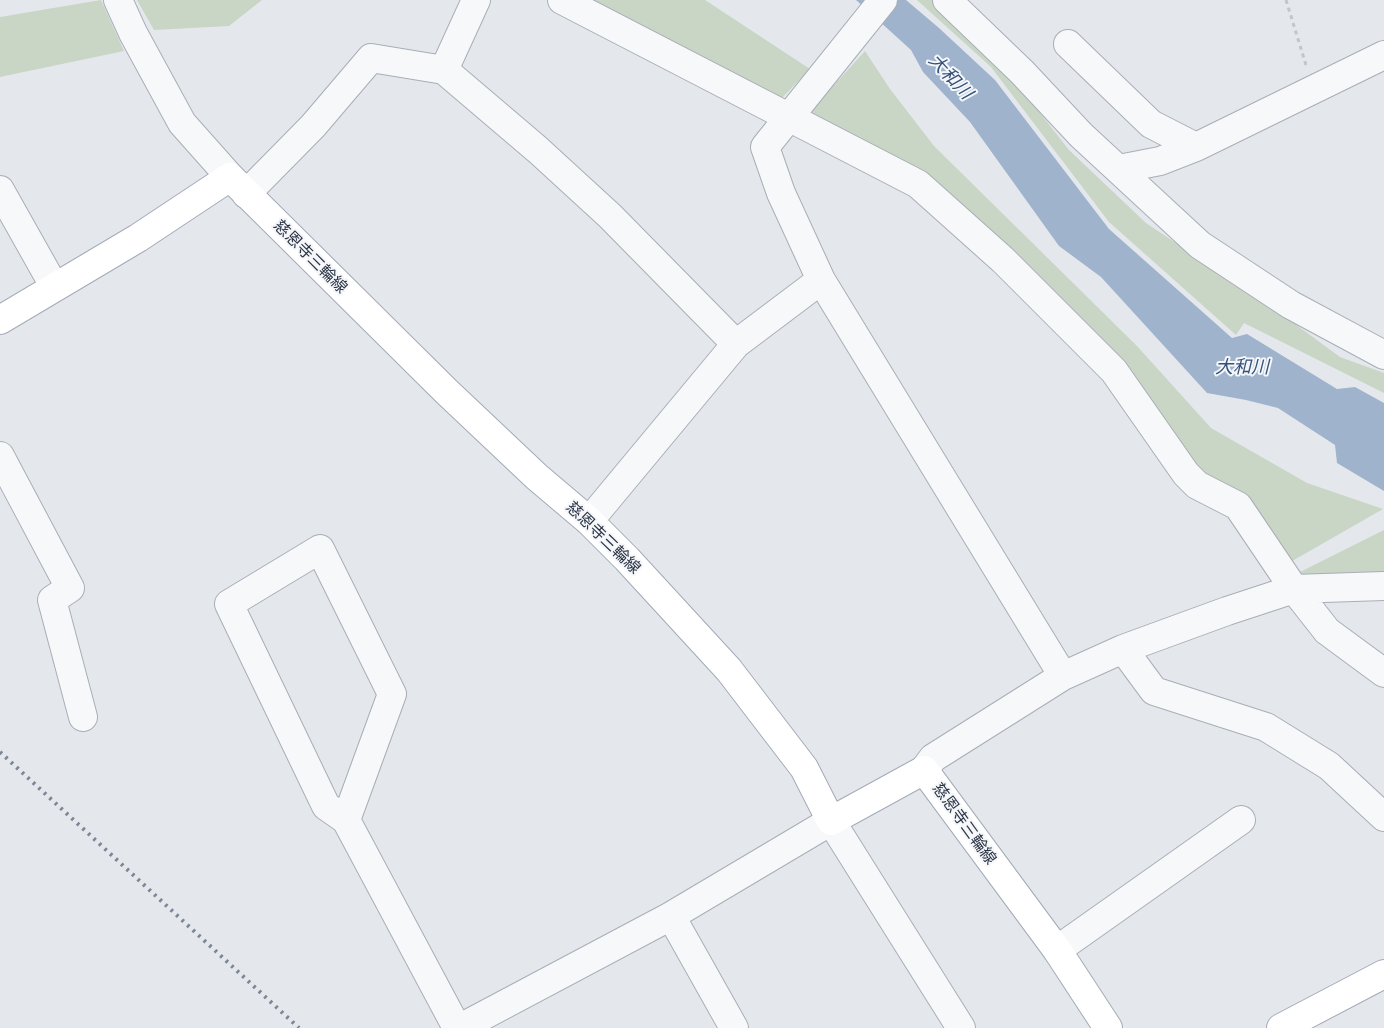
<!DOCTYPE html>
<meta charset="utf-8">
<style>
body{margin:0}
canvas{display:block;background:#e4e7ec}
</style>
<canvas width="1384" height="1028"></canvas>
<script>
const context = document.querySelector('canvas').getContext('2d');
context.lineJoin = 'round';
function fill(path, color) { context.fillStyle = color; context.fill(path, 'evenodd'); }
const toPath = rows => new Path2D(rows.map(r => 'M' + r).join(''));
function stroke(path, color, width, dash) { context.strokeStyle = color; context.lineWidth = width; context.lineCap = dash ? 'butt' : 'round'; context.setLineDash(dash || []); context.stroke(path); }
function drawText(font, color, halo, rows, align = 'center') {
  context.font = font + ' "Open Sans","Noto Sans JP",sans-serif'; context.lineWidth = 4; context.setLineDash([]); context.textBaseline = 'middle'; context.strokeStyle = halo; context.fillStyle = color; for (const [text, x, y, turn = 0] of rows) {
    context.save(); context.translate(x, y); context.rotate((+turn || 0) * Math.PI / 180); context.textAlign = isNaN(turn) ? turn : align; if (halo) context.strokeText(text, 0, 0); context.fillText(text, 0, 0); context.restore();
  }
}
const green = toPath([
 [101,0,124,51,0,77,0,17],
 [137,0,262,0,229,26,154,30],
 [583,0,705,0,810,69,780,100],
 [917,0,937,0,997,58,1069,150,1146,223,1276,310,1340,357,1384,373,1384,393,1244,323,1236,335,1109,222,991,67],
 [865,51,890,89,934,146,1137,346,1211,428,1307,483,1383,509,1287,564,1187,469,928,180,804,118],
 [1384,530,1384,579,1309,581,1298,573]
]);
const water = toPath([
 [856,0,906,0,939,28,995,80,1109,229,1232,338,1247,334,1337,389,1355,387,1384,403,1384,491,1337,463,1335,445,1278,408,1246,400,1207,393,1101,277,1059,246,970,122,923,72,911,50]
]);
const path = toPath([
 [1286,0,1306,65]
]);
const minor = toPath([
 [118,0,133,33,182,123,230,177],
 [562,0,918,184,1003,260,1114,371,1186,474,1197,485,1238,506,1294,589,1384,586],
 [883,0,765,147,781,193,821,280,1063,676],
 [947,0,1022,72,1081,135,1200,245,1291,305,1384,355],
 [1068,44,1151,124,1196,147],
 [444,70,476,0],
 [1119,169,1160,161,1196,147,1384,55],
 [0,190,54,286],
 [246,194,313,126,371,58,444,70,538,150,610,216,736,344],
 [0,456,70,588,52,600,83,717],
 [589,521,736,344,821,280],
 [1123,649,1154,691,1266,727,1329,766,1384,817],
 [924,770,933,758,1063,676,1123,649,1227,611,1294,589,1327,631,1384,673],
 [346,820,392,694,320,549,229,604,326,806,346,820,457,1028],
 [671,916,734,1028],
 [1057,950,1241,820],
 [460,1028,671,916,831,821,961,1028]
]);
const major = toPath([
 [0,320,138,238,230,177,447,392,537,477,589,521,627,559,729,670,804,768,831,821,924,770,1057,950,1108,1028],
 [1281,1028,1384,974]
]);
const rail = toPath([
 [0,752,299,1028]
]);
const streetNames = [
 ["慈恩寺三輪線",310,257,45],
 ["慈恩寺三輪線",603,538,44],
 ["慈恩寺三輪線",964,824,54]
];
const waterNames = [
 ["大和川",950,77,47],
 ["大和川",1242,368]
];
fill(green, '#c9d6c5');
fill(water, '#9fb4cc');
stroke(minor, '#a9aeb7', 30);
stroke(major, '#a3abb8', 30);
stroke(path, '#c2c5cb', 3, [4, 4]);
stroke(minor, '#f7f8fa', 28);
stroke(major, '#fff', 28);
stroke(rail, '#7d8696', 4, [2.5, 5]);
drawText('16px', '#2b3445', '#f4f6f9', streetNames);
drawText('italic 18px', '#34527a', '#f4f6f9', waterNames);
</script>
